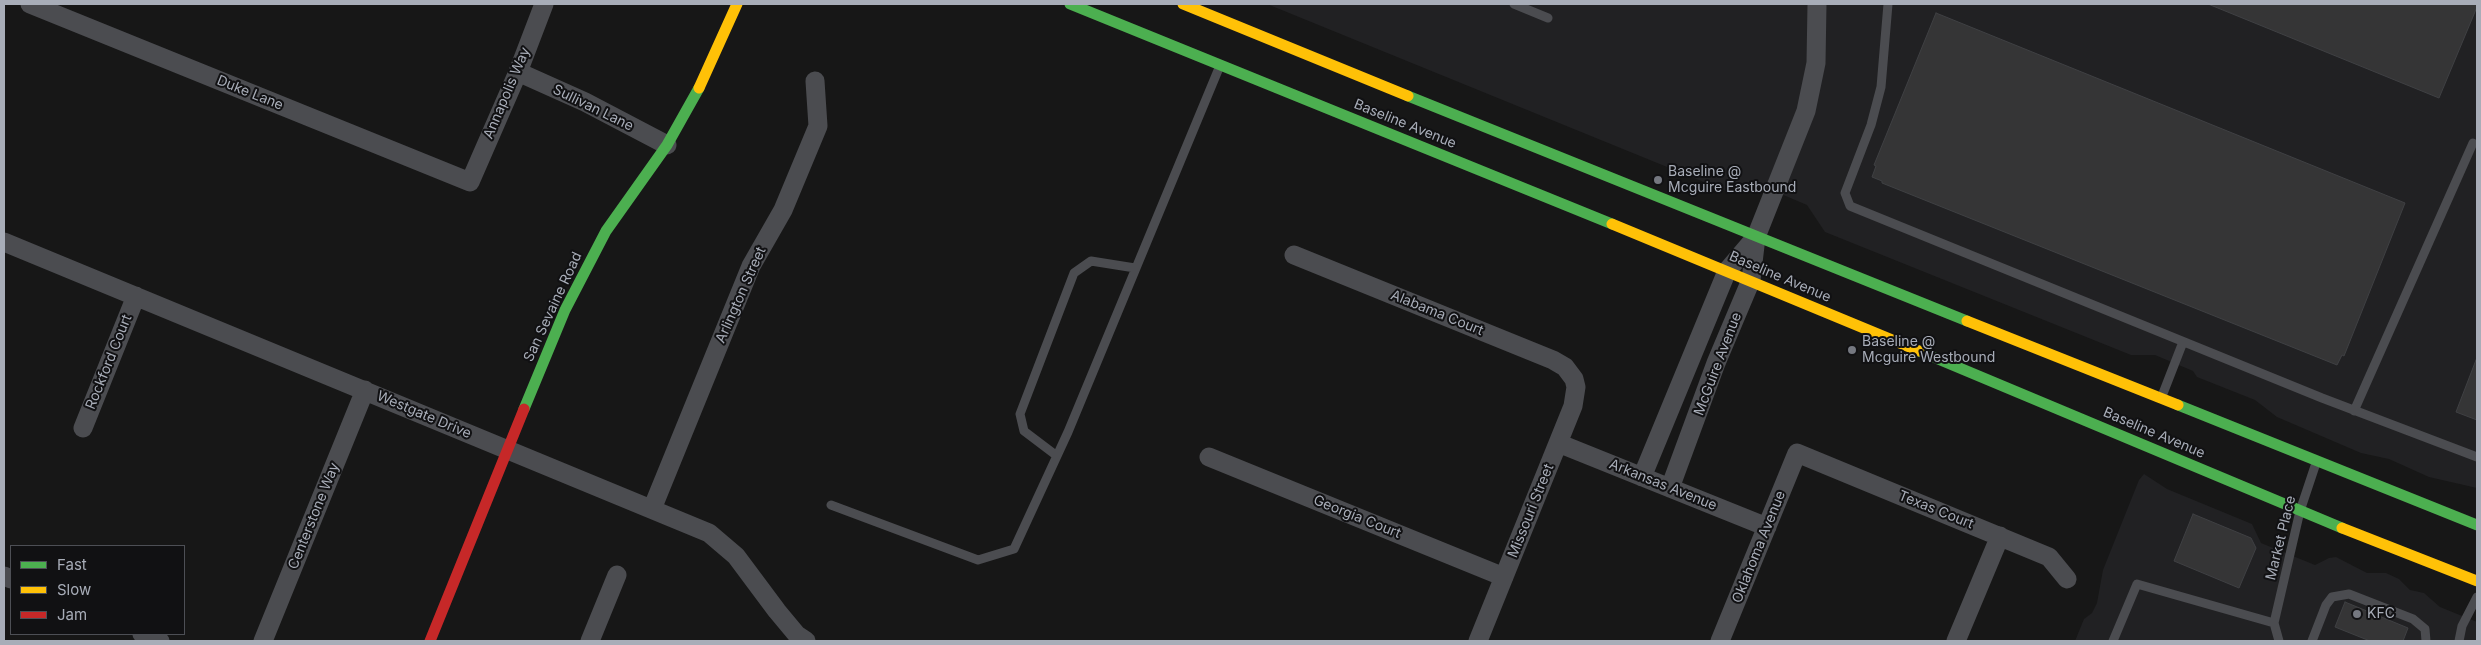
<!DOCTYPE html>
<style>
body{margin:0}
#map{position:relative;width:2481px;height:645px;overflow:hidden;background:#171717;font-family:Inter,sans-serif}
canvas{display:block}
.frame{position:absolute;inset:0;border:5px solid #a8adb8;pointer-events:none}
.legend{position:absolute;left:10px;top:545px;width:175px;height:90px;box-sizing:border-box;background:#111113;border:1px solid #4d4f55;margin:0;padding:6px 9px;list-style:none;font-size:15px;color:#a8adb8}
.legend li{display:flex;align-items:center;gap:10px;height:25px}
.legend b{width:25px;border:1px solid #4d4f55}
</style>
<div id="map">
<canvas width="2481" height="645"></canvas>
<div class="frame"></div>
<ul class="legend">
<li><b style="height:6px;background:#4caf50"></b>Fast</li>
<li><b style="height:6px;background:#ffc107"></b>Slow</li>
<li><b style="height:6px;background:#c62828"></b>Jam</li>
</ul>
</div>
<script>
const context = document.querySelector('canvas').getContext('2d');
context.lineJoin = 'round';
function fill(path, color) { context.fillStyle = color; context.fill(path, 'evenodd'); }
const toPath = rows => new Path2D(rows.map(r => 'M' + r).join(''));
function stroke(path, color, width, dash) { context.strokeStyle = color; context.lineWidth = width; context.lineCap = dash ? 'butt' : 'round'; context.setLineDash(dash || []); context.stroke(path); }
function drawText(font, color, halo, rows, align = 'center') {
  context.font = font + ' Inter,sans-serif'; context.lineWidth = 4; context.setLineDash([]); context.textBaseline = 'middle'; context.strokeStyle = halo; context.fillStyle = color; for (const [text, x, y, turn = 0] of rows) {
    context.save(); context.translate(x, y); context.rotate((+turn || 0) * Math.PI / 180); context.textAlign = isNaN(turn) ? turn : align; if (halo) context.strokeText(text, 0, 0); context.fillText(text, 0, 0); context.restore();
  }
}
const built = toPath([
 [1267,4,2477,4,2477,488,2429,477,2389,459,2361,453,2277,417,2255,400,2197,377,2193,371,2155,355,2131,355,1825,232,1807,205,1755,183,1726,191],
 [2144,474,2167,489,2252,524,2261,543,2315,565,2329,558,2336,557,2367,573,2386,573,2399,579,2410,590,2424,593,2440,607,2477,622,2477,641,2075,641,2084,619,2092,613,2097,603,2103,570,2139,480]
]);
const building = toPath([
 [2208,4,2477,4,2477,7,2439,98,2208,4],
 [1936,13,2405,203,2344,356,2342,355,2337,365,1882,183,1882,181,1872,177,1876,166,1874,165,1936,13],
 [2476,360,2477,360,2477,420,2456,412,2476,360],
 [2193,514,2251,538,2256,548,2239,588,2174,561,2193,514],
 [2345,602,2408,628,2403,641,2370,641,2335,627,2345,602]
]);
const lane = toPath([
 [1514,4,1548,18],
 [1888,4,1881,87,1871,125,1845,193,1850,206,2322,398,2477,457],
 [2162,396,2183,342],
 [2354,411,2473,143],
 [1057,456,1024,431,1020,414,1074,273,1091,261,1135,268],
 [831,505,978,560,1014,549,1068,432,1219,68],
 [2113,641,2137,584,2274,623],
 [2279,641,2274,623,2300,511,2316,463],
 [2312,641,2326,605,2332,597,2349,594,2413,619,2425,629,2426,641],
 [2459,641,2462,626,2477,597]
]);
const street = toPath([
 [30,4,470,182,518,72,544,4],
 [518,72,585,102,667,145],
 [4,242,709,533,736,556,777,611,797,635,806,641],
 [1294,255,1553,360,1565,367,1574,379,1576,387,1573,406,1478,641],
 [83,428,136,296],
 [1558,443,1767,527],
 [1209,457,1504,577],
 [1642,477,1727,271,1756,237],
 [1670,488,1716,363,1751,280,1756,237,1806,111,1816,63,1817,4],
 [652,509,751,266,783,210,818,126,815,81],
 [4,576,11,579],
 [142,634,160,641],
 [263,641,365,390],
 [590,641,617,575],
 [1720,641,1797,453,2049,557,2067,579],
 [1956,641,2000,536]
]);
const fast = toPath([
 [1070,4,1612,224],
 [1408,96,1967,321],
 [1919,351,2342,528],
 [2178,405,2477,525],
 [524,409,565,310,606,231,667,145,699,88]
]);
const slow = toPath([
 [1183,4,1408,96],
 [699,88,737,4],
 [1612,224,1919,351],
 [1967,321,2178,405],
 [2342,528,2477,581]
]);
const jam = toPath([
 [430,641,524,409]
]);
const markers = [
 [1658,180,5,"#757880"],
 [1852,350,5,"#757880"],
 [2357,614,5,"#757880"]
];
const streetNames = [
 ["Duke Lane",250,93,22],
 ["Annapolis Way",507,93,-67],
 ["Sullivan Lane",593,108,26],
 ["Baseline Avenue",1405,124,22],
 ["Baseline Avenue",1780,277,23],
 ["Arlington Street",741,295,-66],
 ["San Sevaine Road",553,307,-65],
 ["Alabama Court",1437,313,22],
 ["Rockford Court",109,362,-68],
 ["McGuire Avenue",1718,364,-69],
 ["Westgate Drive",424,415,23],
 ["Baseline Avenue",2154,433,23],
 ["Arkansas Avenue",1663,485,22],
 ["Texas Court",1936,510,22],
 ["Missouri Street",1531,511,-68],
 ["Centerstone Way",314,516,-68],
 ["Georgia Court",1357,517,22],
 ["Market Place",2281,538,-76],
 ["Oklahoma Avenue",1759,547,-68]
];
const poiNames = [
 ["Baseline @",1668,172],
 ["Mcguire Eastbound",1668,188],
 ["Baseline @",1862,342],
 ["Mcguire Westbound",1862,358],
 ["KFC",2367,614]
];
fill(built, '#212123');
fill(building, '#353536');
stroke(building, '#3f4043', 1);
stroke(lane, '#4b4c50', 9);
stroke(street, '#4b4c50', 19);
stroke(fast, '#4caf50', 11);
stroke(slow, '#ffc107', 11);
stroke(jam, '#c62828', 11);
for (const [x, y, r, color] of markers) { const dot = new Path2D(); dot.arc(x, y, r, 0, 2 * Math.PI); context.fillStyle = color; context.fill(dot); stroke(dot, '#111113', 2); }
drawText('14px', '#a8adb8', '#111113', streetNames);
drawText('14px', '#a8adb8', '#111113', poiNames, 'left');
</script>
